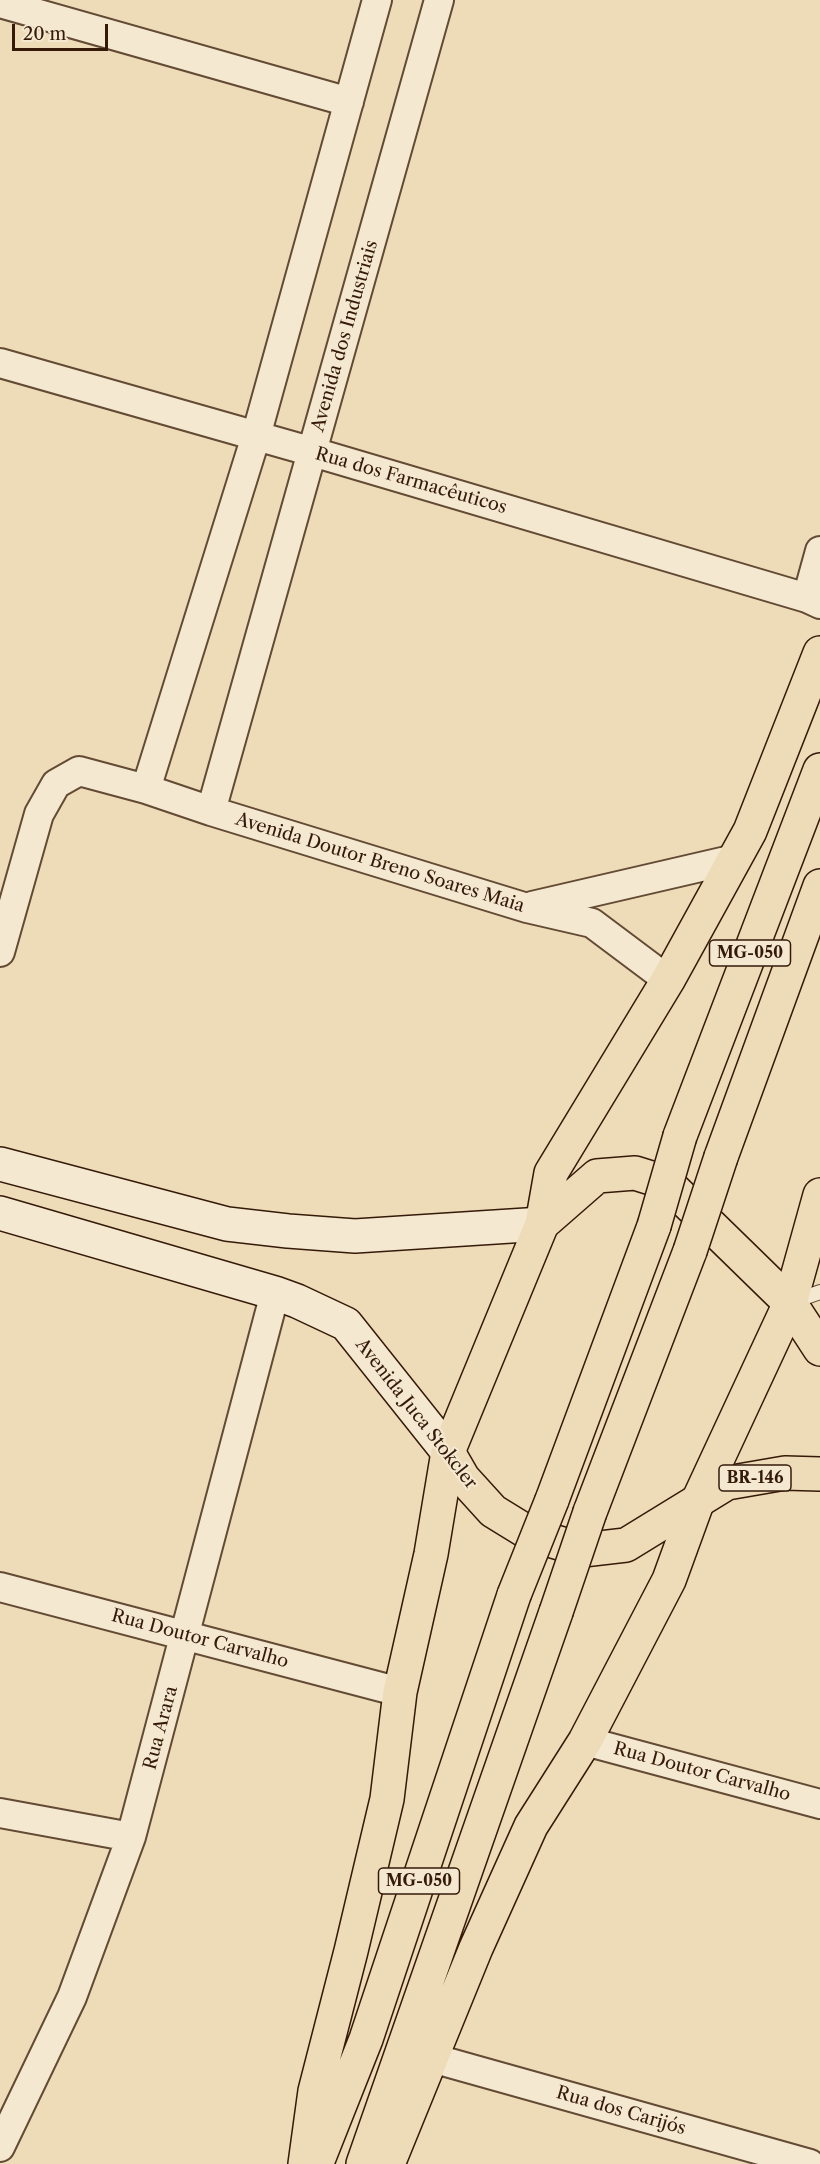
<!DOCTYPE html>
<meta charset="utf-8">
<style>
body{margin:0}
#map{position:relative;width:820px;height:2164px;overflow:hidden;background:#eedbb7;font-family:"Libre Caslon Text",serif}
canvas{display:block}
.scale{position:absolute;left:12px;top:24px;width:96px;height:27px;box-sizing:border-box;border:3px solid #351a09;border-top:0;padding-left:8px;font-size:18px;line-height:21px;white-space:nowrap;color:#351a09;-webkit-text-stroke:4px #f4e8d0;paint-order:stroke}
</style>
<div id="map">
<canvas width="820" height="2164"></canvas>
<div class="scale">20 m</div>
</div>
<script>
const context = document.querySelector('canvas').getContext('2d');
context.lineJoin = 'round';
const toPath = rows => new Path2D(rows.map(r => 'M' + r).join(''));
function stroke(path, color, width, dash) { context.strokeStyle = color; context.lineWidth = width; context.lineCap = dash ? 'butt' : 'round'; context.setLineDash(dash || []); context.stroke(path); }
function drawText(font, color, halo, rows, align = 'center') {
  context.font = font + ' "Libre Caslon Text",serif'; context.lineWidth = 4.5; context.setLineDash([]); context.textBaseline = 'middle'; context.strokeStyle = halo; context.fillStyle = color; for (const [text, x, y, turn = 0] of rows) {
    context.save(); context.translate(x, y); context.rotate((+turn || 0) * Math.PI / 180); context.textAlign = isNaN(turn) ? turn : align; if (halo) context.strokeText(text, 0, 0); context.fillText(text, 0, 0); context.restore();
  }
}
const service = toPath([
 [792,1302,820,1292]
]);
const minor = toPath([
 [0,3,349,102],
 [0,363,313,452,807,598,820,604],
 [807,598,820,551],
 [146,789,256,436,377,0],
 [211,811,439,0],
 [532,906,735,859],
 [0,952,39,814,56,784,79,771,146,789,211,811,527,908,592,923,668,980],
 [0,1587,400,1692],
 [585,1741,820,1804],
 [0,1813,131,1837],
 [432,2058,810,2164],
 [0,2147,72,1997,131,1837,275,1293]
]);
const secondary = toPath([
 [0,1164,227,1224,288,1231,355,1236,542,1224],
 [0,1213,275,1293,297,1301,346,1324,448,1452]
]);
const primary = toPath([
 [542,1224,597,1176,635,1173,667,1183,790,1303,820,1349],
 [448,1452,463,1478,493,1511,532,1535,583,1550,626,1545,727,1483,785,1473,820,1474]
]);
const trunk = toPath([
 [680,1136,820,770],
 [721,1157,820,886],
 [552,1500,654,1226],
 [590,1512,690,1251],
 [318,2160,366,2039,514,1595],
 [305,2164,315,2091,351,1951,387,1799,400,1692,431,1554,448,1452,542,1224,551,1173,668,980,750,831,820,653],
 [363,2164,556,1612],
 [388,2164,476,1948,531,1826,585,1741,669,1580,697,1503,790,1303,820,1195]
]);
const trunkBridge = toPath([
 [654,1226,680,1136],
 [690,1251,721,1157],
 [514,1595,552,1500],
 [556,1612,590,1512]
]);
const shields = [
 [750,953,81],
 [755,1478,72],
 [419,1881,81]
];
const shieldNames = [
 ["MG-050",750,953],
 ["BR-146",755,1478],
 ["MG-050",419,1881]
];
const streetNames = [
 ["Avenida dos Industriais",345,336,-74],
 ["Rua dos Farmacêuticos",411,481,16],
 ["Avenida Doutor Breno Soares Maia",380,863,17],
 ["Avenida Juca Stokcler",416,1414,52],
 ["Rua Doutor Carvalho",200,1639,15],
 ["Rua Arara",161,1728,-75],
 ["Rua Doutor Carvalho",702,1772,15],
 ["Rua dos Carijós",621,2111,16]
];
stroke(service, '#634a34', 16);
stroke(minor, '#634a34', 32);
stroke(secondary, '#351a09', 36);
stroke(primary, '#351a09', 36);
stroke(trunk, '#351a09', 36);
stroke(service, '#f4e8d0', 14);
stroke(minor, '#f4e8d0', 28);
stroke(secondary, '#f4e8d0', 33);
stroke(primary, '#eedbb7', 33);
stroke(trunk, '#eedbb7', 33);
stroke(trunkBridge, '#351a09', 36, []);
stroke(trunkBridge, '#eedbb7', 33);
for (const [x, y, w] of shields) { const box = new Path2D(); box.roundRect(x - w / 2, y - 13, w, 26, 4.5); context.fillStyle = '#f4e8d0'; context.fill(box); stroke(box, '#351a09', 1.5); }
drawText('bold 16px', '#351a09', null, shieldNames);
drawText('18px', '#351a09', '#f4e8d0', streetNames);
</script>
